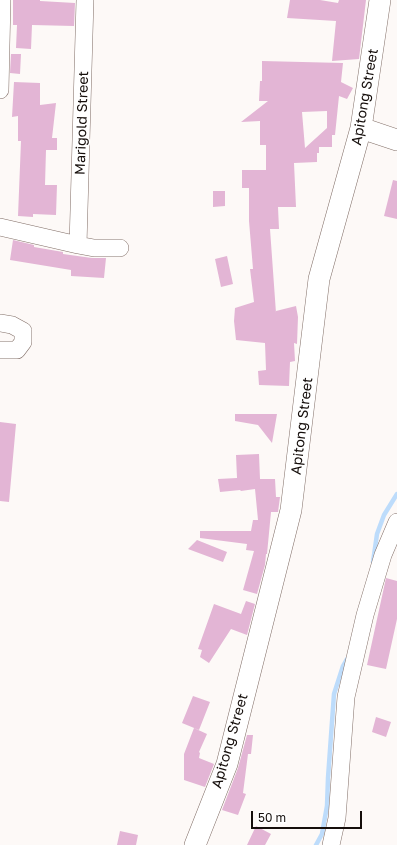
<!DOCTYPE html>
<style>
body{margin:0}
#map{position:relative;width:397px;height:845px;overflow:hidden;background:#fdf9f7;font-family:"Golos Text",sans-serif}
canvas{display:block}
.scale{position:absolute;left:251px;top:811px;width:111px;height:18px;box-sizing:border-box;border:2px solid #150e0b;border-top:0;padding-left:5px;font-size:12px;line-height:14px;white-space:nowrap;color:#150e0b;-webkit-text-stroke:3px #fff;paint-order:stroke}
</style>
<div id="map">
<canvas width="397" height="845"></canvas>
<div class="scale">50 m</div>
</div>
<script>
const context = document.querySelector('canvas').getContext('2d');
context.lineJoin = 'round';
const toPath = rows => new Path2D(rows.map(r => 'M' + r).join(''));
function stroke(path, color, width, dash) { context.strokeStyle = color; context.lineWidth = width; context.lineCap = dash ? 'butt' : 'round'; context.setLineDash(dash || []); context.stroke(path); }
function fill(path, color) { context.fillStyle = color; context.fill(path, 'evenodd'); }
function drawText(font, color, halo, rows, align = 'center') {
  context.font = font + ' "Golos Text",sans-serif'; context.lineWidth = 3; context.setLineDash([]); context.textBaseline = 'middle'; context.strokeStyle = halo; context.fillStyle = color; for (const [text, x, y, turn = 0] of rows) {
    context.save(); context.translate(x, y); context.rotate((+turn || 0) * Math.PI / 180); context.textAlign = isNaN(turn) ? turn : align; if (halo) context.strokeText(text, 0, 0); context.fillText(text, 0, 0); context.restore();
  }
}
const stream = toPath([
 [373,562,377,534,384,515,397,494],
 [316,845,322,834,327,806,328,778,334,694,343,666,347,659]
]);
const building = toPath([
 [13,0,40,0,40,1,75,3,74,26,32,25,31,49,16,48,17,25,13,25],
 [290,0,320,0,338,3,339,0,366,0,359,59,332,61,336,21,287,18],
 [11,54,21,54,20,74,10,73],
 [262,61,343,63,341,82,353,88,347,99,339,96,335,135,332,135,332,147,319,147,319,153,317,153,317,162,294,163,296,207,278,207,279,229,270,229,276,313,276,311,296,306,298,317,297,344,294,343,295,361,290,362,289,386,259,385,258,371,266,370,265,343,236,340,234,321,235,308,254,302,250,269,253,269,249,221,249,188,242,188,242,170,266,170,266,145,260,145,260,121,241,122,268,101,259,101,260,81,262,81],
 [327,111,327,128,305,148,302,112],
 [14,82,40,83,40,105,56,103,52,138,57,138,57,150,46,150,45,185,57,185,56,215,33,214,33,217,18,216,21,141,18,141,18,116,12,117],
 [393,180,397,181,397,219,384,216],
 [213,191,225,191,225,206,213,207],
 [13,240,34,245,34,247,63,252,63,254,92,258,106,258,104,278,71,276,71,270,10,260],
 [227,256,233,284,221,287,215,259],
 [235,414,277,414,272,443,258,425,235,421],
 [0,422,16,424,9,502,0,501],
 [259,454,260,479,275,479,276,497,280,497,278,512,271,512,267,554,266,554,265,565,257,594,243,590,254,551,246,550,247,544,200,538,200,531,251,531,253,520,258,520,255,489,241,491,240,490,220,492,218,479,237,478,236,455],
 [197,540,227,552,223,562,188,549],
 [386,578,397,581,397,619,386,669,367,665],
 [246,601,255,604,247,635,231,629,209,663,200,657,202,650,198,649,214,604,241,614],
 [193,696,210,702,199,730,182,723],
 [376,717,391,722,386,737,372,732],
 [194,728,207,734,199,752,200,753,199,758,214,764,205,787,184,780,184,754],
 [247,735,253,735,251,754,248,754,243,793,246,794,238,815,222,810,238,768],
 [256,826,271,834,265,845,247,845],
 [120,831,138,835,136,845,117,845]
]);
const minor = toPath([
 [0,90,2,0],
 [0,227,78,245,94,248,120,248],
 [78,245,85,0],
 [0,323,12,325,23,331,23,342,17,350,0,350],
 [331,845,337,818,346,697,365,615,383,555,397,522]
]);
const tertiary = toPath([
 [361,128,397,140],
 [195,845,227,764,291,510,319,279,361,128,380,0]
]);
const streetNames = [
 ["Apitong Street",365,97,-80],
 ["Marigold Street",82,123,-88],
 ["Apitong Street",302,426,-83],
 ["Apitong Street",230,741,-74]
];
stroke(stream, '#bddcfb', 4.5);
fill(building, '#e3b5d5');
stroke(minor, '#816e67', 18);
stroke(tertiary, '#816e67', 22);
stroke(minor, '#fff', 17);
stroke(tertiary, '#fff', 21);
drawText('14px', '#150e0b', '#fff', streetNames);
</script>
